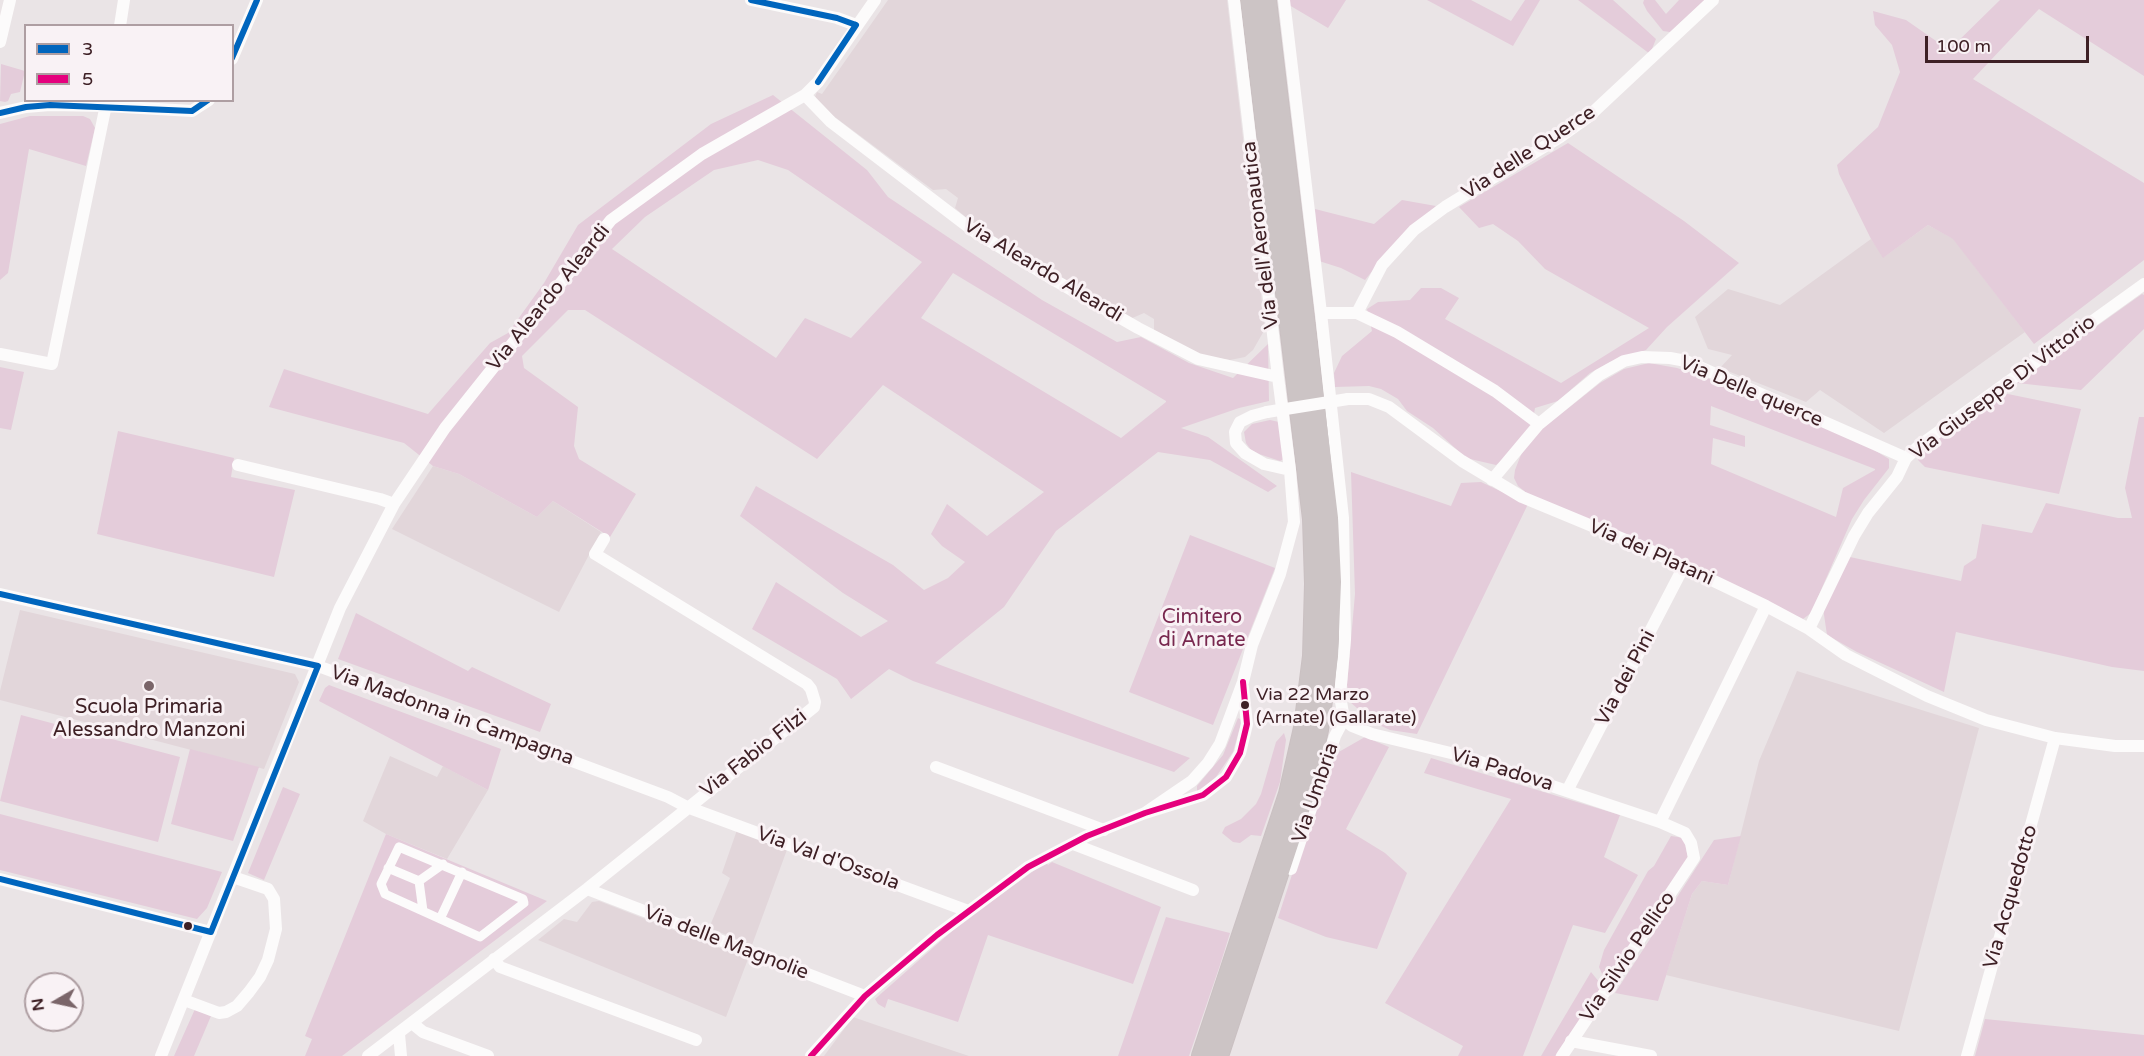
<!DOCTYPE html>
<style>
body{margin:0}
#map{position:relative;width:2144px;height:1056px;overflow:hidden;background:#eae4e6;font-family:"Varela Round",sans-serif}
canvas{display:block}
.legend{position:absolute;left:24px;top:24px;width:210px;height:78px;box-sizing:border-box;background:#f9f2f5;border:2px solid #ae9ea2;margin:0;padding:8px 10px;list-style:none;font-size:18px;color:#3e2025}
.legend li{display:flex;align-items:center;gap:12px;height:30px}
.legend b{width:30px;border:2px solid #ae9ea2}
.north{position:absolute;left:24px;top:972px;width:60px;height:60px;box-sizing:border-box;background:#f9f2f5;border:2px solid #ae9ea2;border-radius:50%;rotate:261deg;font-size:16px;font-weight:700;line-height:24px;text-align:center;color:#3e2025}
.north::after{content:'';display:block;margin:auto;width:21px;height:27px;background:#7a6569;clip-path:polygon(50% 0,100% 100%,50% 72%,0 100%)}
.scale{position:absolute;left:1925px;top:36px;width:164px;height:27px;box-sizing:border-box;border:3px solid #3e2025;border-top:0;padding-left:8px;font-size:18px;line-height:21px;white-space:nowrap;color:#3e2025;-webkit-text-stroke:4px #f9f2f5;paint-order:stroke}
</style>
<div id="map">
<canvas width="2144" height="1056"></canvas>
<ul class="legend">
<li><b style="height:8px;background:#0065bd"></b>3</li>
<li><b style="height:8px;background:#e5007d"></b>5</li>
</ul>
<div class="north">N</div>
<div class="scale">100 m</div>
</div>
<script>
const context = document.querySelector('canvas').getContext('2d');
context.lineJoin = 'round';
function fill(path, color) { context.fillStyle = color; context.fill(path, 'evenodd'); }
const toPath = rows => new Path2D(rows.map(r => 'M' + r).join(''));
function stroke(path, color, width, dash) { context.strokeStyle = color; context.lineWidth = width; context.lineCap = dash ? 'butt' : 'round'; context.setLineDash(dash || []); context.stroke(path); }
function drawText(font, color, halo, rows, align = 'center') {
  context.font = font + ' "Varela Round",sans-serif'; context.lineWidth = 6; context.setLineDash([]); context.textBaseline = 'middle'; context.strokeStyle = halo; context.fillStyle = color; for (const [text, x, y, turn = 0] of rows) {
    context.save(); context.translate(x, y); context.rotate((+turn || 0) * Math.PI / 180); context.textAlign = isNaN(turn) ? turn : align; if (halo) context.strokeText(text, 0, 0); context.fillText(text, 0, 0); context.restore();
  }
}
const built = toPath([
 [888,0,1227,0,1265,329,1253,350,1245,357,1230,360,1200,356,1154,330,1154,319,1144,313,1130,319,976,226,955,208,958,198,946,189,933,190,820,106,815,97,817,92,822,94],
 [1928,225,1954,239,2025,332,1884,433,1820,390,1806,402,1720,368,1732,355,1708,349,1695,317,1728,289,1780,305,1871,239,1884,257],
 [433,466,459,474,537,517,553,501,601,532,559,612,392,529],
 [20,610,295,674,299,682,264,769,0,700,0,691],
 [1797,671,1979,728,1899,1031,1666,975,1692,894,1702,881,1728,885,1759,761],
 [390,756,437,777,443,766,488,790,447,859,386,834,363,821],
 [737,830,788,847,752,945,709,928,730,878,722,873],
 [599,901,748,959,726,1017,538,940,564,919,577,922,592,902],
 [853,1017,879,1026,969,1056,824,1056]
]);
const green = toPath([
 [1288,0,1346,0,1328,28,1289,5],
 [1427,0,1471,0,1511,21,1525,0,1540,0,1513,46],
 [1578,0,1613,0,1656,39,1650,54],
 [1644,0,1655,0,1666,14,1679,0,1705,0,1670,32,1663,31,1647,11,1643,3],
 [2000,0,2144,0,2144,76,2039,9,1973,79,2144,183,2144,260,2034,344,1953,239,1928,225,1883,258,1871,239,1839,174,1837,165,1878,127,1900,72,1892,45,1875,25,1873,11,1906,20,1949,50],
 [1,64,25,71,20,92,11,94,8,101,5,102,0,101],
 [773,95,867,170,888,197,1042,300,1117,342,1141,337,1189,363,1233,378,1268,344,1269,401,1239,408,1181,428,1208,437,1277,486,1268,492,1210,460,1158,452,1056,531,1004,607,935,663,1190,758,1174,772,913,681,889,669,851,699,837,679,752,629,776,582,861,637,888,621,843,593,740,516,756,486,893,565,924,590,948,578,965,562,942,546,931,534,947,504,987,536,1044,492,883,385,817,459,585,310,568,310,522,356,524,368,578,407,574,446,579,459,636,494,610,537,553,501,537,517,459,474,433,466,404,443,269,407,284,369,428,414,490,343,508,333,544,283,578,225,711,124],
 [758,160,788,170,922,262,851,338,805,318,776,358,612,249,645,217,714,170],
 [953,273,1166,401,1166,402,1121,438,921,318],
 [30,116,83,116,90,119,95,128,86,166,29,149,8,273,0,280,0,124],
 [1568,143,1684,221,1739,263,1667,327,1646,350,1610,362,1590,373,1558,401,1535,408,1532,426,1509,455,1496,465,1466,458,1433,428,1407,411,1398,399,1381,389,1369,386,1335,387,1334,373,1342,356,1372,331,1367,309,1378,302,1410,300,1421,288,1441,288,1459,298,1445,319,1561,383,1649,328,1545,269,1518,241,1493,224,1479,228,1459,207],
 [1402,200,1436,206,1391,248,1365,280,1341,268,1319,261,1315,209,1374,224],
 [2142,294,2144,295,2144,329,2081,390,2017,383],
 [1649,363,1677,368,1707,378,1866,445,1889,459,1889,468,1864,500,1852,519,1811,613,1803,619,1534,499,1518,486,1514,478,1515,470,1522,452,1542,429,1600,383,1624,369],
 [1711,406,1875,469,1875,470,1843,488,1836,517,1711,464,1713,438,1745,447,1745,436,1710,425],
 [0,367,24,372,11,430,0,428],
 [2003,393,2081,409,2059,494,1925,467,1918,460,1925,447],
 [2139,417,2144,417,2144,671,2112,667,1956,632,1944,692,1857,652,1827,635,1823,608,1850,557,1961,581,1964,566,1976,558,1982,524,2032,533,2046,503,2118,518,2132,518,2125,488],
 [1270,420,1279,422,1284,459,1280,461,1259,454,1251,450,1246,443,1244,432,1252,424],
 [118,431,234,458,231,477,295,490,274,577,97,534],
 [1351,472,1451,506,1461,483,1481,482,1528,504,1417,734,1390,730,1373,722,1350,702,1347,685,1355,594],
 [1190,535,1275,568,1213,725,1129,692],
 [356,613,468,671,472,667,551,704,540,732,338,659],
 [329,685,501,749,488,790,319,701,325,688],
 [21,715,180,757,158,842,0,801],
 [1238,718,1242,720,1233,752,1214,780,1197,791,1197,786,1223,755],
 [1284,733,1286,740,1280,782,1261,836,1251,835,1240,843,1233,842,1222,833,1225,827,1241,819,1256,804,1261,794,1276,742],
 [1365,737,1389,747,1346,829,1385,853,1407,873,1377,949,1326,937,1278,918,1330,757],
 [190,749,259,767,233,841,171,824],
 [1431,758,1620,815,1604,857,1638,875,1605,933,1573,925,1523,1056,1458,1056,1463,1046,1385,1003,1511,799,1424,773],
 [283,787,300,794,264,880,248,873],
 [0,814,222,872,207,908,197,919,0,870],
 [386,834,547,901,342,1056,305,1056,312,1039,305,1036],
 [1671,836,1684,838,1688,858,1609,977,1603,976,1599,967,1604,950,1648,871,1654,866],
 [1741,836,1728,885,1702,881,1692,894,1658,1001,1615,993,1714,840],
 [1046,862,1048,865,1052,862,1161,907,1133,984,988,935,958,1022,888,999,885,1008,878,1004,875,999,960,924],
 [1166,917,1230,933,1220,965,1189,1056,1118,1056],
 [1591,972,1600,983,1601,988,1555,1056,1541,1056],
 [195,1009,211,1016,194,1056,174,1056],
 [1985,1019,2144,1035,2144,1056,1975,1056]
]);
const pedestrian = toPath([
 [399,847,523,899,524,903,480,937,385,894,381,884,399,847],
 [388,868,419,881],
 [423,911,419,881,443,864],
 [440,919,462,872]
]);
const minor = toPath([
 [751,0,837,18,856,25],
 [1284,0,1321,313],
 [120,26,124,0],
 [0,42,10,0],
 [232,59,257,0],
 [805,95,831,122,975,232,1056,281,1138,328,1198,359,1278,377],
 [0,113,26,107,50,105,106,106,192,111,209,100],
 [1357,313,1382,265,1414,230,1445,207,1560,137,1588,117,1713,0],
 [0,354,52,364,107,100],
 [1348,399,1369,399,1389,407,1462,461,1522,497,1645,548,1766,606,1809,629,1846,655,1927,696,1986,720,2055,738,2115,746,2144,746],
 [1267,412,1252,416,1240,422,1235,432,1236,443,1245,453,1264,464,1290,470],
 [1539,424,1599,375,1624,361,1642,357,1670,358,1686,361,1906,458],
 [238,465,380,499,394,504],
 [0,594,318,666,668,797,687,807,968,911],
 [1809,629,1854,536,1868,513,1897,477,1906,458,1920,445,2144,284],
 [1344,719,1340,696,1345,639,1343,518,1321,313,1357,313,1397,332,1495,391,1539,424,1492,480],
 [1344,719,1352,726,1372,734,1459,755,1660,822,1685,833,1691,843,1694,858,1562,1056],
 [936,767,1104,830],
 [1567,791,1684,566],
 [1145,813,1192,781,1208,763,1220,744,1243,682,1252,645,1280,574,1294,522,1290,470,1278,377,1234,0],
 [1660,822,1766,606],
 [1073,844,1193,890],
 [1291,869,1335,736,1344,719],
 [0,879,211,932],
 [587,889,865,996],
 [494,959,500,967,696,1040],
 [184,1000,219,1013,226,1012,237,1006,249,992,260,977,268,960,276,929,274,899,268,889,233,877],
 [412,1023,423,1032,488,1056],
 [399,1034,401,1056],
 [1571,1041,1651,1056],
 [161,1056,340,608,394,504,445,428,611,220,702,154,805,95,818,82,875,0],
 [368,1056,587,889,814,707,815,702,811,689,807,684,595,554,604,539],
 [811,1056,865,996,937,935,1028,867,1087,836,1145,813,1203,795,1226,777,1240,753,1247,724,1243,687],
 [1967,1056,2055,738]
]);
const trunk = toPath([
 [1202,1056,1289,794,1304,728,1313,656,1315,584,1313,519,1251,0],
 [1218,1056,1303,798,1318,730,1328,656,1331,582,1328,518,1266,0]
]);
const minorBridge = toPath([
 [1267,412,1348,399]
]);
const bus1 = toPath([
 [751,0,837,18,856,25],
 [232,58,257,0],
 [818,82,856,25],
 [0,113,26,107,50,105,192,111,208,100],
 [0,594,318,666],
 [0,879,211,932],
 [211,932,318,666]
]);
const bus2 = toPath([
 [811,1056,865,996,937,935,1028,867,1087,836,1145,813,1203,795,1226,777,1240,753,1247,724,1243,682]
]);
const markers = [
 [149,686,6,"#7a6569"],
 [1245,705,5,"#3e2025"],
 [188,926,5,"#3e2025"]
];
const busNames = [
 ["Via 22 Marzo",1256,695],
 ["(Arnate) (Gallarate)",1256,718]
];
const streetNames = [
 ["Via delle Querce",1529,153,-33],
 ["Via dell'Aeronautica",1261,235,-97],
 ["Via Aleardo Aleardi",1043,271,31],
 ["Via Aleardo Aleardi",549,298,-51],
 ["Via Giuseppe Di Vittorio",2003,388,-37],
 ["Via Delle querce",1751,392,23],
 ["Via dei Platani",1651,553,24],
 ["Via dei Pini",1626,678,-62],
 ["Via Madonna in Campagna",452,716,20],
 ["Via Fabio Filzi",754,754,-38],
 ["Via Padova",1502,770,17],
 ["Via Umbria",1316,793,-71],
 ["Via Val d'Ossola",828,859,20],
 ["Via Acquedotto",2011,897,-74],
 ["Via delle Magnolie",726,943,21],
 ["Via Silvio Pellico",1628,957,-56]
];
const parkNames = [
 ["Cimitero",1202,618],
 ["di Arnate",1202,641]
];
const poiNames = [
 ["Scuola Primaria",149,708],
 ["Alessandro Manzoni",149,731]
];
fill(built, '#e2d6da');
fill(green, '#e4ccda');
stroke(trunk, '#cac0c2', 22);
stroke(pedestrian, '#fcfbfb', 9);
stroke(minor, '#fcfbfb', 12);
stroke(trunk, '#ccc4c5', 20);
stroke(minorBridge, '#fcfbfb', 12);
stroke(bus1, '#0065bd', 6);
stroke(bus2, '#e5007d', 6);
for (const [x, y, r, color] of markers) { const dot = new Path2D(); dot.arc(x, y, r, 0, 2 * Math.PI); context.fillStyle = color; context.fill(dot); stroke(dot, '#f9f2f5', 2); }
drawText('18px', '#3e2025', '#f9f2f5', busNames, 'left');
drawText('20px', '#3e2025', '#f9f2f5', streetNames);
drawText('20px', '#78284f', '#f9f2f5', parkNames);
drawText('20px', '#3e2025', '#f9f2f5', poiNames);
</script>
